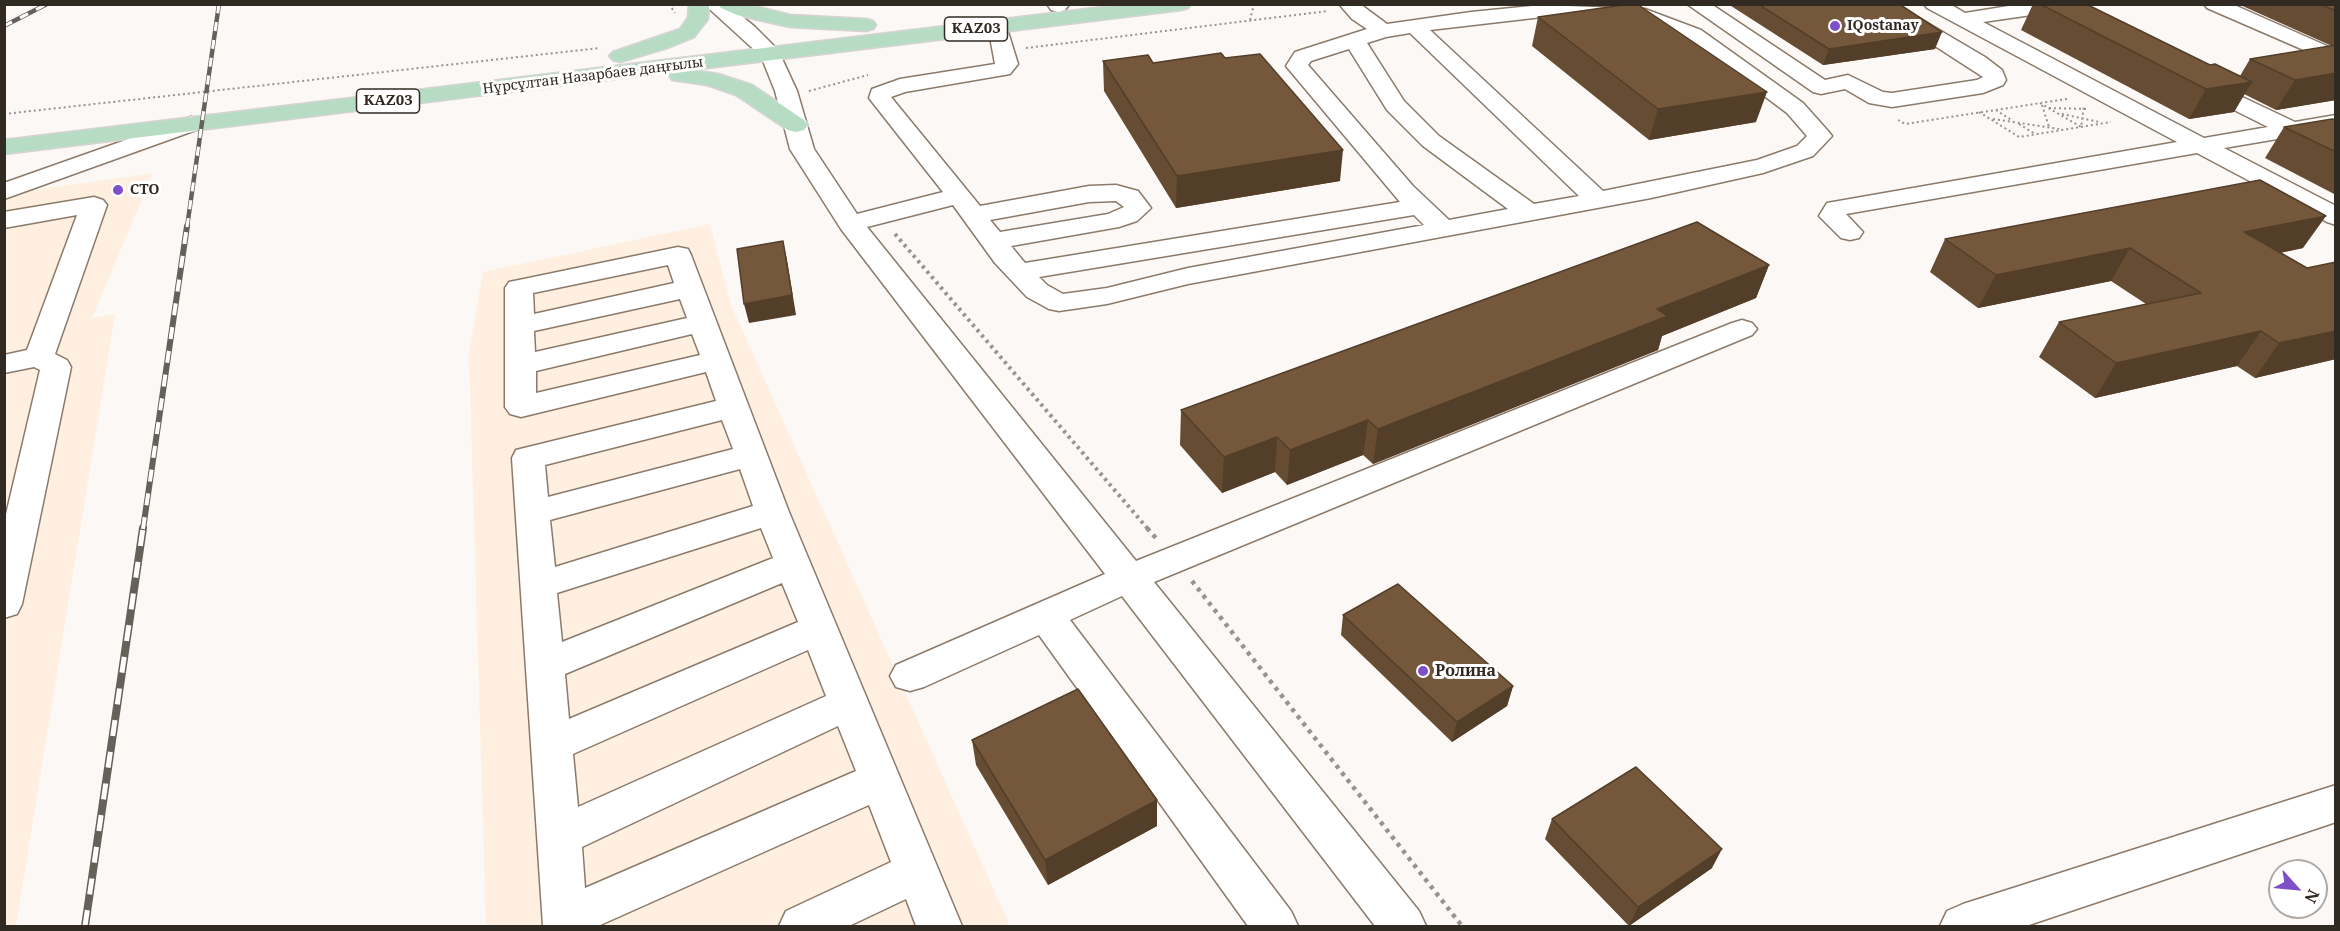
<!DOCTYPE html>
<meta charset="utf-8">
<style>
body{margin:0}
#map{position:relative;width:2340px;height:931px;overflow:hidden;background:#fcf8f5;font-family:"Noto Serif",serif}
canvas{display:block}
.frame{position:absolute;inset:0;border:6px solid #312a23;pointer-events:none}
.north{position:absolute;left:2268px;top:859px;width:60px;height:60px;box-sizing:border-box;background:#fff;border:2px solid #adaaa7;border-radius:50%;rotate:117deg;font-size:16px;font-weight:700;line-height:24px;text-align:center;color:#312a23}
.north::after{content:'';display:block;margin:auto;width:21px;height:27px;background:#7e4fc7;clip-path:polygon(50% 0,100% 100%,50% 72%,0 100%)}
</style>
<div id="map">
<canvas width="2340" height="931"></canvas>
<div class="frame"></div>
<div class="north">N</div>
</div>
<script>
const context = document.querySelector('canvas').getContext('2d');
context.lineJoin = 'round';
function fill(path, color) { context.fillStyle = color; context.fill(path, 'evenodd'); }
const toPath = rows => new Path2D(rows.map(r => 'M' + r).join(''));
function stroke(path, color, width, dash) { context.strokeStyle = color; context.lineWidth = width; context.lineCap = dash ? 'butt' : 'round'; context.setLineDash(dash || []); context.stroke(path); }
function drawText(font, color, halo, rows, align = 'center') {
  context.font = font + ' "Noto Serif",serif'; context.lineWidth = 6; context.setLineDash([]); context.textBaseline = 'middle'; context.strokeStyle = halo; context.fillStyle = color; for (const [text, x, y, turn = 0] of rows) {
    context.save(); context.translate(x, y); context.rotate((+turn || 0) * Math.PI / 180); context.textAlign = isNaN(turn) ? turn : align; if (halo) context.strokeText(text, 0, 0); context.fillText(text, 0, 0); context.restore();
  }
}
const built = toPath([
 [153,173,92,318,115,314,16,926,4,926,4,194],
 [710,224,731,305,1010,926,486,926,469,354,483,272]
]);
const pathFar2 = toPath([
 [669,4,675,13],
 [1250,20,1254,4],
 [1026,48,1328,11],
 [809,91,868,75],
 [2040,103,2081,127,2084,106],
 [2042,105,2049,127],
 [2049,108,2086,109],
 [1996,110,2013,121],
 [1979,112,2019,137,2111,122],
 [4,114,600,48],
 [2062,114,2099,122],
 [1993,119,2059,129],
 [1898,120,1905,124,2067,99],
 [2019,124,2035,134]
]);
const pathFar1 = toPath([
 [895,234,1148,529]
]);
const path = toPath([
 [1147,528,1156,538],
 [1192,581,1462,926]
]);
const minor = toPath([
 [704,4,727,4,755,27,778,50,797,91,814,149,857,214,943,192,869,98,872,89,900,79,995,64,988,26,991,22,998,20,1005,22,1018,64,1010,74,905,92,891,97,980,206,1089,186,1116,185,1138,191,1151,208,1137,221,1119,227,1011,246,1025,263,1400,202,1286,66,1295,52,1367,29,1352,19,1339,4,1360,4,1387,24,1471,12,1542,5,1645,9,1701,30,1803,103,1828,131,1832,136,1813,156,1763,173,1651,198,1188,284,1107,304,1059,311,1049,309,1027,297,995,263,953,205,867,227,1136,561,1732,323,1742,320,1752,323,1757,329,1752,335,1154,582,1419,911,1426,926,1375,926,1122,596,1070,620,1291,911,1298,926,1248,926,1039,635,924,687,910,691,896,687,890,676,896,665,1105,574,841,229,790,149,775,91,761,56,704,4],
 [1542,17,1635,19,1687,38,1787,113,1807,136,1797,146,1757,160,1603,191,1430,30,1542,17],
 [1410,33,1579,196,1534,204,1439,136,1404,101,1367,43,1386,37,1410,33],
 [1349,49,1387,110,1423,146,1508,209,1449,220,1413,186,1308,65,1311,61,1349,49],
 [1116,201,1124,207,1108,214,1000,232,990,220,1089,202,1116,201],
 [1414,215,1424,225,1188,268,1107,288,1063,294,1047,285,1039,277,1414,215],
 [1047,4,1067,4,1068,6,1065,10,1058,12,1051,10,1047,4],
 [1687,4,1711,4,1825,80,1848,75,1883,92,1892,93,1977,80,1983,77,1870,4,1895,4,1985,57,2002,70,2006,80,2003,85,1983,93,1892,107,1869,103,1845,89,1821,94,1813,92,1687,4],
 [1924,4,1950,4,1965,13,2021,4,2076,4,2073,8,2066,10,1983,22,2204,138,2268,127,2192,89,2189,84,2192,79,2200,77,2295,122,2336,115,2336,129,2317,132,2336,142,2336,158,2289,137,2224,148,2336,206,2336,225,2327,222,2197,153,1846,214,1863,232,1859,238,1850,240,1841,238,1819,216,1827,203,2177,142,1927,8,1924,4],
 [2204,4,2232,4,2336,50,2336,64,2207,8,2204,4],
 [191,117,199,119,203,124,199,129,4,199,4,183,191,117],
 [94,197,103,200,107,205,55,354,67,360,71,367,22,604,17,614,4,618,4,523,40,370,34,367,4,373,4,355,27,350,77,215,4,228,4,212,94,197],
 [678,247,688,249,691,255,789,512,962,926,916,926,906,899,849,926,779,926,786,911,891,862,869,805,598,926,543,926,512,458,516,450,716,401,706,372,521,417,510,414,505,407,505,288,509,282,519,280,678,247],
 [668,265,674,283,534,314,533,293,668,265],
 [680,299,687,318,535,352,534,331,680,299],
 [692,334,700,355,536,393,536,371,692,334],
 [722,420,733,449,548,497,545,465,722,420],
 [740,469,753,506,555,567,550,520,740,469],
 [761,528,773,558,562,642,557,593,761,528],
 [782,583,798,622,569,719,565,674,782,583],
 [808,650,826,696,578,807,573,754,808,650],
 [838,726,856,771,585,888,582,847,838,726],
 [2336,785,2336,822,2026,926,1940,926,1947,911,1963,904,2336,785]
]);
const major = toPath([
 [689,4,709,4,708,19,694,37,667,48,620,62,613,60,609,56,613,52,680,29,688,18,689,4],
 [718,4,746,4,790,15,866,19,873,21,876,25,873,29,866,31,790,27,737,15,721,8,718,4],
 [1128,4,1191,4,1188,8,1181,10,691,70,718,74,752,85,804,120,808,125,804,130,796,132,788,130,736,95,707,85,672,80,669,75,671,72,4,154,4,140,1128,4]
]);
const railFar2 = toPath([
 [4,26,47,4],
 [187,227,219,4]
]);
const railFar1 = toPath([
 [143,529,187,226]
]);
const rail = toPath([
 [85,926,143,528]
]);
const wall = toPath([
 [1728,4,1899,4,1935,49,1823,65],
 [2033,4,2086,4,2210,65,2240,76,2250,59,2332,46,2238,4,2336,4,2336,100,2276,110,2244,94,2234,112,2189,119,2021,30],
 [1538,17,1756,122,1649,140,1532,46],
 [1103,61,1153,63,1340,181,1176,208,1104,91],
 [2336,120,2336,195,2265,158,2284,127],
 [1945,239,2303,248,2280,253,2336,359,2255,378,2237,366,2095,398,2039,357,2059,322,2146,304,2111,281,1978,308,1930,272],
 [1769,265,1756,298,1662,336,1658,350,1373,464,1363,455,1287,485,1275,472,1222,493,1180,445,1181,410],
 [1343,615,1513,686,1507,706,1452,742,1341,635],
 [972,740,1157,826,1048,885,976,765],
 [1552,819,1712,868,1629,926,1545,839]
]);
const shadedWall = toPath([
 [1942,32,1935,49,1823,65,1829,49],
 [2336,73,2336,100,2276,110,2295,80],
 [2252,82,2234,112,2189,119,2206,89],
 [1767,92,1756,122,1649,140,1658,109],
 [1343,150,1340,181,1176,208,1177,176],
 [2326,216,2303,248,2222,265,2244,232],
 [783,241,787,260,796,315,749,323,744,304],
 [2130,248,2111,281,1978,308,1996,275],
 [1769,265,1756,298,1662,336,1658,350,1373,464,1378,429,1657,309],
 [2261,331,2237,366,2095,398,2116,363],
 [2336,331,2336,359,2255,378,2279,343],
 [1368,420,1363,455,1287,485,1290,450],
 [1277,437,1275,472,1222,493,1224,457],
 [1513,686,1507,706,1452,742,1457,722],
 [1157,800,1157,826,1048,885,1045,860],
 [1722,849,1712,868,1629,926,1638,907]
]);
const building = toPath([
 [1631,4,1637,4,1767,92,1658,109,1538,17,1631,4],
 [1758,4,1899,4,1942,32,1829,49,1758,4],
 [2040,4,2086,4,2210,65,2215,64,2252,82,2206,89,2040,4],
 [2320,4,2336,4,2336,11,2320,4],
 [2336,45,2336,73,2295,80,2250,59,2336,45],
 [1221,53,1225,58,1260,54,1343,150,1177,176,1103,61,1148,55,1153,63,1221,53],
 [2332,119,2336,120,2336,152,2284,127,2332,119],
 [2260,180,2326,216,2244,232,2307,268,2336,262,2336,331,2279,343,2261,331,2116,363,2059,322,2201,293,2130,248,1996,275,1945,239,2260,180],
 [1697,222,1769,265,1657,309,1668,316,1378,429,1368,420,1290,450,1277,437,1224,457,1181,410,1697,222],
 [783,241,792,295,744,304,737,249,783,241],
 [1398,584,1513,686,1457,722,1343,615,1398,584],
 [1078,689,1157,800,1045,860,972,740,1078,689],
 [1636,767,1722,849,1638,907,1552,819,1636,767]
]);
const markers = [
 [1835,26,6,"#7e4fc7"],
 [118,190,6,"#7e4fc7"],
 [1423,671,6,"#7e4fc7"]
];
const farPoinames = [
 ["IQostanay",1847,26],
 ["СТО",130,190]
];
const farStreetnames = [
 ["Нұрсұлтан Назарбаев даңғылы",593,76,-7]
];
const shields = [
 [976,29,63],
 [388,101,63]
];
const shieldNames = [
 ["KАZ03",976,29],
 ["KАZ03",388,101]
];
const poiNames = [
 ["Ролина",1435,671]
];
fill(built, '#feefe1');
stroke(minor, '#8b7a6a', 3);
stroke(major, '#d6d4d3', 3);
stroke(pathFar2, '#99938e', 2, [2, 3]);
stroke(pathFar1, '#99938e', 4, [3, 4]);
stroke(path, '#99938e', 4.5, [4, 5]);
fill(minor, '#fff');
fill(major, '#b6ddc4');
stroke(railFar2, '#66605a', 4.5);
stroke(railFar1, '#66605a', 6);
stroke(rail, '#66605a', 8);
stroke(railFar2, '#fff', 3, [9]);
stroke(railFar1, '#fff', 4, [12]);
stroke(rail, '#fff', 5, [16]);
fill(wall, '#654c33');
fill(shadedWall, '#523e29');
fill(building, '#75583b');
stroke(building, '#523e29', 1.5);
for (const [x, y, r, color] of markers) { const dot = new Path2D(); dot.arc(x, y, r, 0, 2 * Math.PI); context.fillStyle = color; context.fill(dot); stroke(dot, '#fff', 2); }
drawText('bold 14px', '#312a23', '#fff', farPoinames, 'left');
drawText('14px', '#312a23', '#fff', farStreetnames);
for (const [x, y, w] of shields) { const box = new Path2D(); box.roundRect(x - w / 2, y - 12, w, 24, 4.5); context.fillStyle = '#fff'; context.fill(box); stroke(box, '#312a23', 1.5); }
drawText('bold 15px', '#312a23', null, shieldNames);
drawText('bold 16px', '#312a23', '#fff', poiNames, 'left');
</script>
